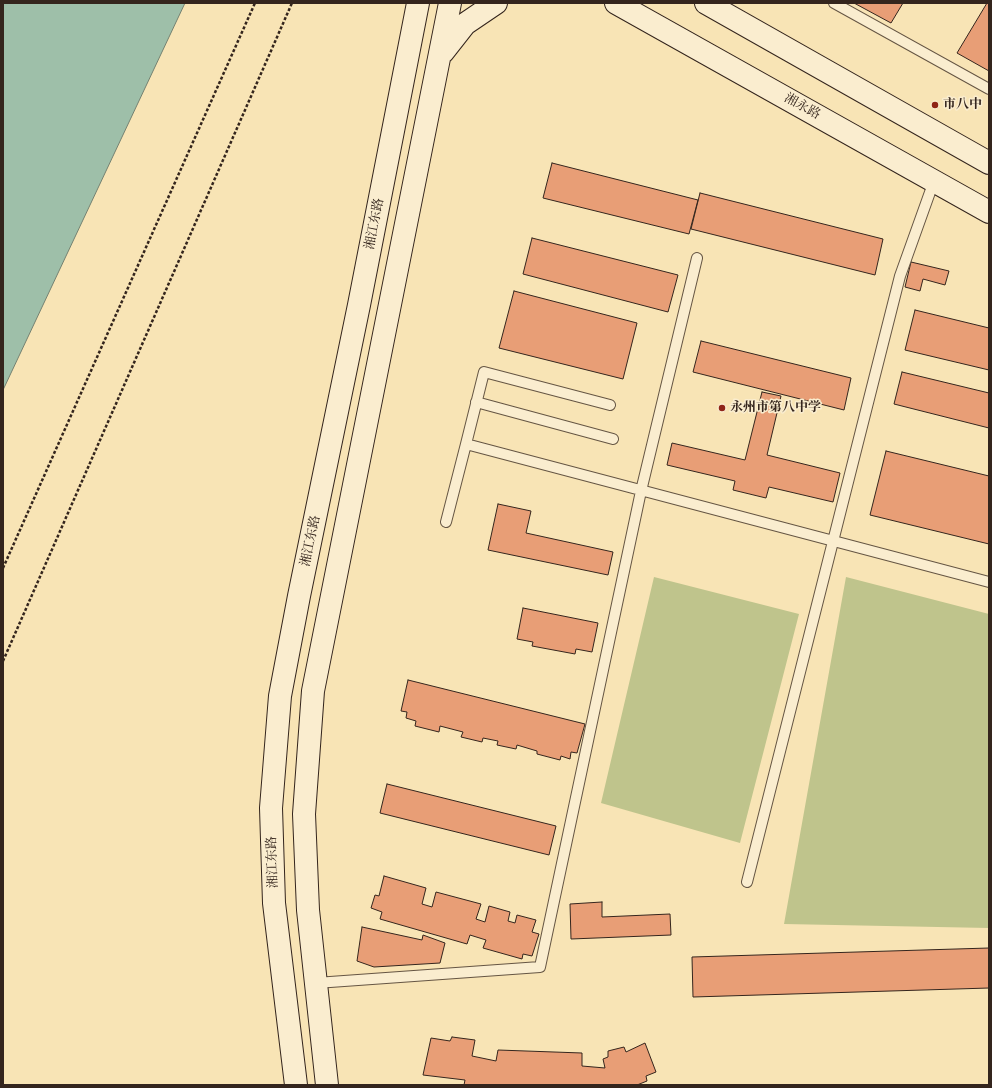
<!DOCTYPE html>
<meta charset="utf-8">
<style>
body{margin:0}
#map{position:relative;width:992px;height:1088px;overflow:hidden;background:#f8e4b5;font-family:"Libre Bodoni",serif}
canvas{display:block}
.frame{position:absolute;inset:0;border:4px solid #34251d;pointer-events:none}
</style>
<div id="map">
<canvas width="992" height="1088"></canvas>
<div class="frame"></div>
</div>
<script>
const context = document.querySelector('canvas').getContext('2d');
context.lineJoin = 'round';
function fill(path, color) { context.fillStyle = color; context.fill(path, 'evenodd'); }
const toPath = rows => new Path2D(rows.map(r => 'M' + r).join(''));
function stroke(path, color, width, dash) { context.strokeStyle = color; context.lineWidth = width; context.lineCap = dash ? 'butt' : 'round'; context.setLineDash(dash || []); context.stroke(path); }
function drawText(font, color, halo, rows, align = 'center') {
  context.font = font + ' "Libre Bodoni","Noto Serif SC",serif'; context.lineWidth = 3; context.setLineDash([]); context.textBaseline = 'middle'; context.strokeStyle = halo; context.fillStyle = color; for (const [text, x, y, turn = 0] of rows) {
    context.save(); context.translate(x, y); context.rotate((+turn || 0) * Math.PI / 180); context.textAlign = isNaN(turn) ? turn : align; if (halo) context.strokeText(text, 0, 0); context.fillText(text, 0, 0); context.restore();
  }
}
const green = toPath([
 [654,577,799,614,740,843,601,803],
 [846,577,989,614,989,928,784,924]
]);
const water = toPath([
 [3,3,185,3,3,390,3,3]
]);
const building = toPath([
 [854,3,903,3,891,23,854,3],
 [987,3,989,3,989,71,957,53,987,3],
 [552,163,698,200,689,234,543,198,552,163],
 [700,193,883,239,875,275,691,229,700,193],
 [532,238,678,275,668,312,523,274,532,238],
 [911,262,949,271,945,285,923,279,920,291,905,287,911,262],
 [514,291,637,323,623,379,499,348,514,291],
 [915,310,989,328,989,370,905,350,915,310],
 [701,341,851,378,844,410,693,372,701,341],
 [902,372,989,393,989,428,894,404,902,372],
 [762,392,781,396,767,455,840,473,833,502,769,487,766,498,733,490,735,481,667,465,672,443,745,460,762,392],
 [886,451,989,476,989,544,870,515,886,451],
 [498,504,531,511,526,533,613,552,608,575,488,550,498,504],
 [523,608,598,623,592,652,576,649,575,654,532,646,533,642,517,639,523,608],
 [408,680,585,724,577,753,571,752,570,759,561,756,560,760,537,754,537,751,517,745,516,749,497,745,498,741,483,738,482,742,461,737,463,732,440,726,439,732,415,726,416,721,406,718,407,712,401,711,408,680],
 [387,784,556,826,549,855,380,813,387,784],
 [384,876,426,888,422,904,432,907,436,892,481,904,476,919,485,922,489,906,510,912,508,921,515,923,517,915,536,920,532,932,539,934,532,956,523,954,522,959,483,948,486,940,470,935,467,944,380,919,382,912,371,908,375,895,379,896,384,876],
 [602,902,602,917,670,914,671,935,571,939,570,904,602,902],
 [362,927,422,940,423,935,445,943,440,963,374,967,357,961,362,927],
 [989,948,989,988,693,997,692,957,989,948],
 [452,1037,475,1040,472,1056,496,1061,498,1050,582,1053,582,1066,605,1068,603,1059,608,1057,608,1051,624,1047,626,1052,645,1043,656,1072,646,1076,647,1081,637,1085,464,1085,465,1080,423,1075,431,1038,450,1041,452,1037]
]);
const path = toPath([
 [3,568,255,3],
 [3,661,292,3]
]);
const service = toPath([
 [834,3,989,89],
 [476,402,613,439],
 [610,405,484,372,466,444,989,582],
 [446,522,466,444],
 [747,882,900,276,934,181],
 [316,983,540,967,641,491,697,258]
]);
const secondary = toPath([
 [616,3,989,212],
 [706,3,989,163],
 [443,52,465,24,496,3],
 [296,1085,274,903,271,808,280,696,299,596,359,305,418,3],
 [327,1085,308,910,304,814,313,691,450,3]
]);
const markers = [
 [935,105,4,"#8f2418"],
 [722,408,4,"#8f2418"]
];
const poiNames = [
 ["市八中",943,105],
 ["永州市第八中学",730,408]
];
const streetNames = [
 ["湘永路",802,107,29],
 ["湘江东路",375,224,-79],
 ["湘江东路",311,541,-78],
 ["湘江东路",273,862,-92]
];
fill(green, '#bfc48c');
fill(water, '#9ebfa9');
stroke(water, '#748171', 1);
fill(building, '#e89e76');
stroke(building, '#34251d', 1);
stroke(service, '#655543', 12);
stroke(secondary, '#34251d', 24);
stroke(path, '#34251d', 2.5, [3, 2]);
stroke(service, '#faedcf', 10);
stroke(secondary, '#faedcf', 22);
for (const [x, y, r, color] of markers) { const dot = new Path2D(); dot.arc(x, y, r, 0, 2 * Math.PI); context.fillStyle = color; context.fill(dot); stroke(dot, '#faedcf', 1.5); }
drawText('bold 13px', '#34251d', '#faedcf', poiNames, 'left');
drawText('13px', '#34251d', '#faedcf', streetNames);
</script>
